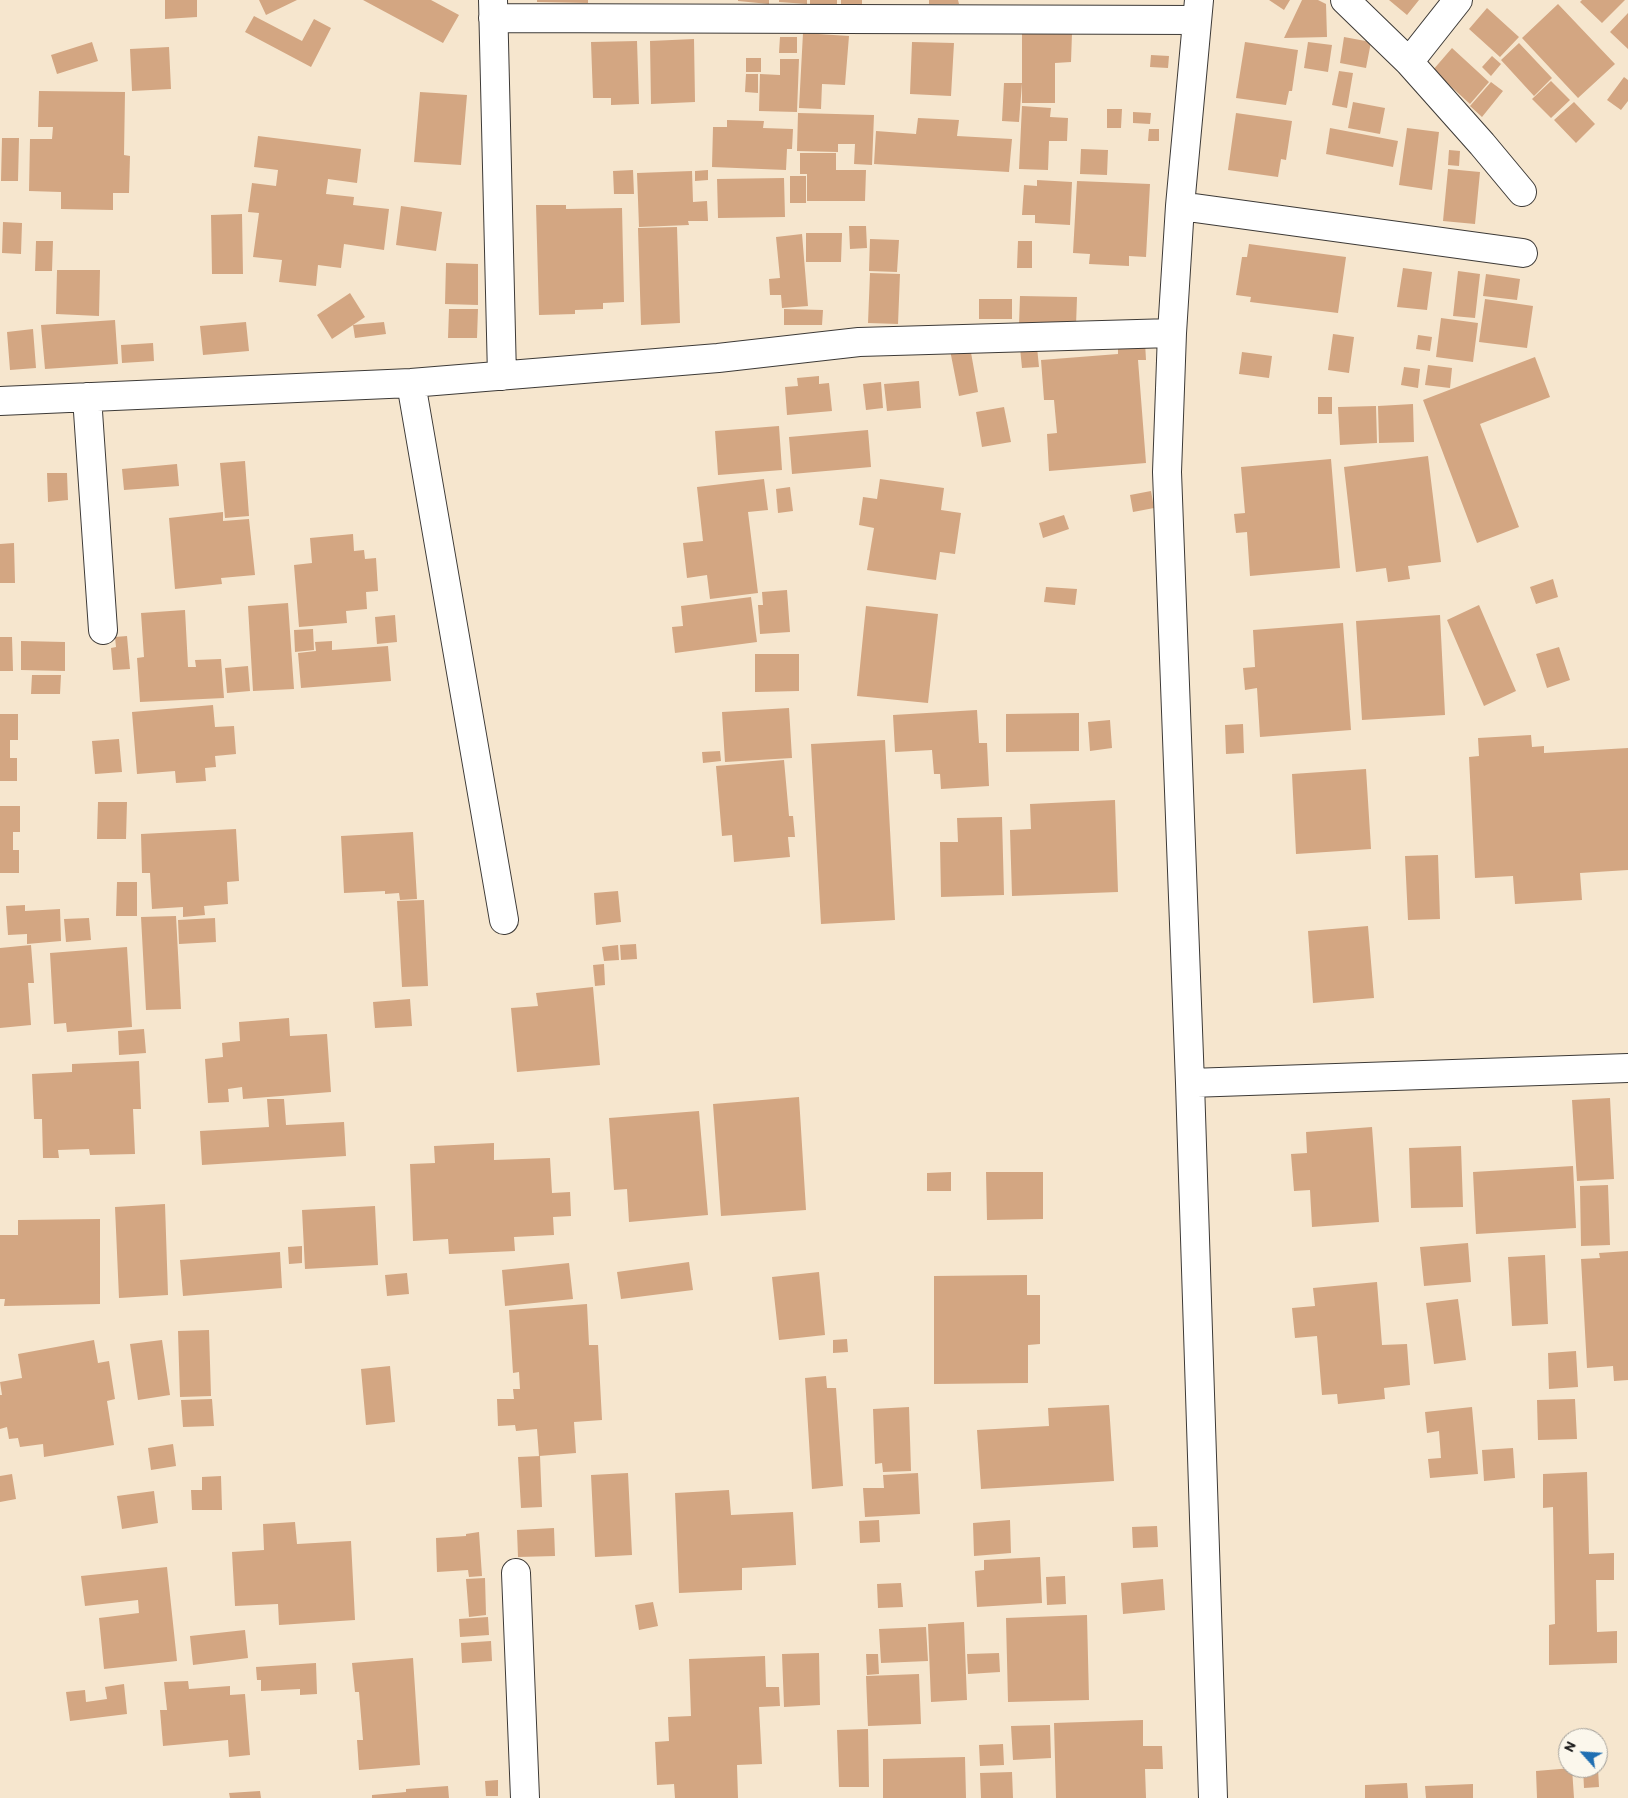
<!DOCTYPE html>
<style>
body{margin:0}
#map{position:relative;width:1628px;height:1798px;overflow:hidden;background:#f6e6ce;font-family:Itim,sans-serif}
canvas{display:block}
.north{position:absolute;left:1558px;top:1728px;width:50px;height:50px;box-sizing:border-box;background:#fbf7ec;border:1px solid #a29f99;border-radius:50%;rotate:296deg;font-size:14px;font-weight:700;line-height:20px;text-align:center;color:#1c1c1c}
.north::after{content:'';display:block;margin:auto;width:18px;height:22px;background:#1f6fb2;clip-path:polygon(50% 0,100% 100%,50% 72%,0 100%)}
</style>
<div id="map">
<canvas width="1628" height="1798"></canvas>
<div class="north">N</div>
</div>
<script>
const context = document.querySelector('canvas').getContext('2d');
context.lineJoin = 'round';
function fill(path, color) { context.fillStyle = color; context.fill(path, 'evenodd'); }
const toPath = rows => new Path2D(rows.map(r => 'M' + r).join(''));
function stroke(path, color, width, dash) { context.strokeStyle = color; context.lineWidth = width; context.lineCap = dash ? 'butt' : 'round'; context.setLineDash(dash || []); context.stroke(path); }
const building = toPath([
 [165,0,197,0,197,17,165,19],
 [259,0,297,0,266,15],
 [363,0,431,0,459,15,443,43],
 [537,0,588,0,588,3,537,2],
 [738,0,769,0,769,4,738,1],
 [779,0,807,0,807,4,779,2],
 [810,0,837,0,837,6,810,4],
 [841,0,862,0,862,7,841,6],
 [929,0,958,0,959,4,929,4],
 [1269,0,1290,0,1284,10],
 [1302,0,1318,0,1326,4,1327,37,1284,38],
 [1389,0,1419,0,1407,15],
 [1582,0,1625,0,1602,23,1580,2],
 [1558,4,1615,64,1578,98,1522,38],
 [1487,8,1519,37,1500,57,1469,29],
 [1628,13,1628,49,1610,32],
 [254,16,302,41,314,19,331,28,311,67,245,32],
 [803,33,849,36,845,85,822,84,821,109,799,108],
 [1072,33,1071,62,1055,63,1055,103,1022,103,1022,34],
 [780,37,797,37,797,53,779,53],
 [1344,37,1371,42,1366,68,1340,63],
 [694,39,695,102,651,104,650,41],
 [637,41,639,104,611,105,611,98,593,98,591,42],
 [92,42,98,61,57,74,51,55],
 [912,42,954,43,951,96,910,94],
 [1245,42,1298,50,1292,91,1289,91,1286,105,1236,98],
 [1308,42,1332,45,1328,72,1304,68],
 [1519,43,1552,78,1534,96,1501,60],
 [169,47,171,89,132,91,130,49],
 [1452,48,1489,82,1470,104,1433,70],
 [1151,55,1169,56,1168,68,1150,67],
 [1492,56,1501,64,1491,76,1482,67],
 [746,58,761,58,761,72,746,72],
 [780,59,799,59,797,112,759,111,760,74,780,75],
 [1339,71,1353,73,1347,108,1332,105],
 [746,74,758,74,758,93,745,92],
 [1624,77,1628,80,1628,101,1621,110,1607,100],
 [1551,81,1570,100,1551,118,1532,99],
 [1491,82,1503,91,1482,117,1470,106],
 [1004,83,1022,83,1019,122,1002,121],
 [39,91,125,92,124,155,130,156,129,193,113,193,113,210,61,209,61,192,29,191,30,139,52,139,53,127,38,127],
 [420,92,467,95,461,165,414,162],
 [1353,102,1385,108,1380,134,1348,128],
 [1574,102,1595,124,1576,143,1554,120],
 [1022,106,1051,108,1050,117,1068,118,1067,141,1049,141,1048,170,1019,169],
 [1107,109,1122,109,1121,128,1107,128],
 [1133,112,1151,113,1150,124,1133,123],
 [798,113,874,115,872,165,854,164,855,144,838,144,838,152,797,151],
 [1236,113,1292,121,1286,160,1281,159,1278,177,1228,170],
 [918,118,959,120,957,136,1012,139,1009,172,874,164,876,131,916,134],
 [727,120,764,121,763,128,793,129,792,149,787,149,786,170,712,167,713,127,727,127],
 [1330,128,1398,141,1393,167,1326,154],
 [1407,128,1439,132,1432,190,1399,185],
 [1149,129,1159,129,1159,141,1148,141],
 [258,136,361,149,357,183,328,179,326,194,354,197,353,205,389,209,384,250,344,244,341,268,318,265,316,286,279,282,282,260,253,257,259,213,248,212,252,183,276,186,278,170,254,167],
 [2,138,19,138,18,181,1,181],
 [1081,149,1108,150,1107,175,1080,174],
 [1449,150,1460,151,1459,166,1448,165],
 [800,153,836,153,836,170,866,170,865,201,807,201,807,174,800,174],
 [1448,169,1480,172,1475,224,1443,221],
 [633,170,634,194,614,194,613,171],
 [708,170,708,180,695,181,695,171],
 [692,171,693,202,707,201,708,221,688,221,689,225,639,227,637,173],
 [790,176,806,176,806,203,790,203],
 [784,178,785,217,718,218,717,179],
 [1037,180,1072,182,1070,225,1035,223,1035,215,1022,215,1024,185,1037,186],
 [1077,181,1150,184,1146,257,1129,256,1129,266,1089,264,1090,254,1073,253],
 [536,205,566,205,566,209,622,208,624,302,603,303,603,309,575,310,575,314,539,315],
 [401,206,442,212,436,251,396,245],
 [242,214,243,274,212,274,211,215],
 [3,222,22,223,21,254,2,253],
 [849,226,866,226,867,248,850,249],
 [677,227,680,323,641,325,638,228],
 [806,233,842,233,841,262,806,262],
 [802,234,808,306,782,308,781,295,770,295,769,279,780,278,776,237],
 [870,239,899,240,897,272,869,271],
 [36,241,53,241,52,271,35,271],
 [1018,241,1032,241,1032,268,1017,268],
 [1249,244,1346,257,1338,313,1250,302,1251,297,1236,295,1242,257,1247,257],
 [446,263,478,264,478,305,445,304],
 [1403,268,1432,272,1427,310,1397,307],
 [57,270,100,270,99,316,56,314],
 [1458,271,1480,274,1475,318,1453,316],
 [870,273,900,274,898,324,868,323],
 [1486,274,1520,279,1517,300,1483,296],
 [350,293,365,317,332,339,317,315],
 [1020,296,1077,297,1076,326,1019,325],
 [979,299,1012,299,1012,319,979,319],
 [1485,299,1533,306,1527,348,1479,342],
 [449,309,478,309,477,338,448,338],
 [784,309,823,310,822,325,784,325],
 [1441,318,1478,323,1473,362,1436,357],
 [115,320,118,364,45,369,41,325],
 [246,322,249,351,203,355,200,326],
 [384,322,386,334,355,338,353,325],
 [33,329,36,368,10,370,7,332],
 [1333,334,1354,337,1349,373,1328,370],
 [1418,335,1432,337,1430,351,1416,349],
 [1145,342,1146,360,1138,360,1146,463,1049,471,1047,434,1057,433,1054,400,1044,400,1041,360,1118,354,1118,344],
 [153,343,154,361,122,363,121,345],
 [970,347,978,392,959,396,950,350],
 [1037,347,1039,367,1022,368,1020,348],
 [1242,352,1272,356,1269,378,1239,374],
 [1535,357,1550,397,1480,424,1519,527,1477,543,1423,400],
 [1428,365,1452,368,1450,388,1425,385],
 [1404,367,1420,369,1418,388,1401,385],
 [819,376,819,384,829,383,832,411,787,415,785,387,798,386,797,378],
 [919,381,921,408,887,411,884,384],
 [881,382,883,408,866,410,863,384],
 [1318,397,1332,397,1332,414,1318,414],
 [1413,404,1414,442,1379,443,1378,406],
 [1376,406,1377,443,1340,445,1338,407],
 [1004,407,1011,442,982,447,976,412],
 [779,426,782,470,718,475,715,431],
 [868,430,871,467,792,474,789,437],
 [1428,456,1441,562,1408,566,1410,579,1388,582,1386,568,1356,572,1344,467],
 [1331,459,1340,568,1250,576,1247,532,1236,533,1234,514,1245,513,1241,467],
 [245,461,249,516,225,518,220,463],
 [177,464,179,486,124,490,122,469],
 [47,473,67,473,68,500,48,502],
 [764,479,768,510,748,512,758,593,710,599,707,575,687,578,683,543,703,541,697,487],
 [880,479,944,488,941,510,961,513,955,554,940,552,936,580,867,570,874,528,859,525,863,497,877,499],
 [790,487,793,511,778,513,776,489],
 [1151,491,1154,508,1133,512,1130,495],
 [223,512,223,521,249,519,255,575,221,578,222,584,175,589,169,518],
 [1064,515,1069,529,1043,538,1039,523],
 [353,534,354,551,364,550,365,559,376,558,378,591,366,592,367,609,346,611,347,623,299,627,294,565,312,563,310,538],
 [14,543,15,583,0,583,0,544],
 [1553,579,1558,597,1536,604,1530,587],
 [1046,587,1077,589,1075,605,1044,602],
 [787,590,790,632,760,634,758,605,763,605,762,592],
 [751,597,757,642,675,653,672,627,683,626,681,606],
 [288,603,294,689,253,691,248,606],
 [1479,605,1516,691,1484,706,1447,620],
 [866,606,938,614,928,703,857,696],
 [185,610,188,667,196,667,195,660,221,659,224,698,140,702,137,658,144,657,141,613],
 [395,615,397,642,377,644,375,617],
 [1440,615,1445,715,1362,720,1356,621],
 [1343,623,1351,730,1260,737,1257,688,1245,690,1243,668,1255,667,1253,630],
 [313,629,314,650,295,652,294,630],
 [127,636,130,669,113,670,111,648,116,647,115,637],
 [0,637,12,637,13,671,0,671],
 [21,641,65,642,65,671,21,670],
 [332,641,332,650,388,646,391,681,301,688,298,653,316,651,315,642],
 [1559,647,1570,680,1547,688,1536,654],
 [755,654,799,654,799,691,755,692],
 [248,666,250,691,227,693,225,668],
 [32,675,61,675,60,694,31,694],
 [213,705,215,727,234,726,236,754,215,756,216,767,205,768,206,781,176,783,175,771,137,774,132,712],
 [789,708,792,758,725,762,722,712],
 [977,710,979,743,987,743,989,786,941,789,940,774,934,774,932,750,895,752,893,715],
 [1079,713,1079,751,1006,752,1006,714],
 [0,714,18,714,18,740,10,740,10,758,17,758,17,781,0,781],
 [1110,720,1112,748,1090,751,1088,722],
 [1243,724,1244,753,1226,754,1225,725],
 [1531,735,1532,747,1544,746,1544,753,1628,748,1628,870,1580,873,1582,900,1515,904,1513,876,1475,878,1469,757,1479,756,1478,738],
 [119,739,122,772,95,774,92,741],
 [885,740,895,920,821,924,811,744],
 [720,751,721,761,703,763,702,752],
 [784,760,789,816,793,816,795,837,788,837,790,857,734,862,732,835,722,836,716,766],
 [1366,769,1371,849,1296,854,1292,774],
 [1115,800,1118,892,1012,896,1010,830,1031,829,1030,804],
 [98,802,127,802,126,839,97,839],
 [0,806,20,806,20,832,13,832,13,850,19,850,19,873,0,873],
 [1002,817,1004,895,941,897,940,842,958,842,957,818],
 [236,829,239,881,227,882,228,904,204,906,205,915,183,917,183,907,152,909,150,873,142,873,141,834],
 [413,832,417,899,400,900,399,893,385,894,385,891,344,893,341,836],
 [1438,855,1440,919,1408,920,1405,856],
 [117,882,137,882,137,916,116,916],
 [618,891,621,922,596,925,594,893],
 [424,900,428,986,402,987,397,901],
 [25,905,25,911,60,909,61,941,27,944,27,934,8,935,6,906],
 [176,916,181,1009,146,1010,141,917],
 [89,918,91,940,66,942,64,919],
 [215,918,216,942,179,944,178,920],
 [1368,926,1374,998,1313,1003,1308,931],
 [636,944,637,959,621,960,620,945],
 [31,945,34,983,28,983,31,1025,0,1028,0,948],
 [618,945,619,960,604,961,602,947],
 [127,947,132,1027,67,1032,66,1023,54,1024,50,953],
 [604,964,605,985,595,986,593,965],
 [593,987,600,1065,517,1072,511,1008,538,1006,536,993],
 [410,999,412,1026,375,1028,373,1002],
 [289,1018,290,1036,327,1034,331,1092,243,1099,242,1087,228,1089,229,1102,208,1103,205,1059,223,1057,222,1043,240,1041,239,1022],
 [144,1029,146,1053,119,1055,118,1031],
 [139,1061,141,1109,133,1109,135,1154,90,1155,89,1149,58,1150,59,1158,43,1158,42,1119,34,1119,32,1074,72,1072,72,1064],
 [799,1097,806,1210,721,1216,713,1104],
 [1610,1098,1614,1179,1577,1181,1572,1100],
 [267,1099,284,1099,286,1125,344,1122,346,1156,202,1165,200,1131,269,1127],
 [699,1111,708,1215,629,1222,627,1189,614,1190,609,1118],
 [1372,1127,1379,1222,1312,1227,1310,1190,1294,1191,1291,1154,1307,1153,1306,1132],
 [494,1143,494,1160,550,1158,552,1193,570,1192,571,1216,553,1217,554,1235,514,1237,515,1251,449,1254,448,1239,413,1241,410,1164,435,1163,434,1146],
 [1461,1146,1463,1207,1411,1208,1409,1148],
 [1573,1166,1576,1228,1476,1234,1473,1172],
 [951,1172,951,1191,927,1191,927,1173],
 [986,1172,1043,1172,1043,1219,987,1220],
 [1608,1185,1610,1245,1581,1246,1580,1186],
 [165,1204,168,1295,119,1298,115,1207],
 [375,1206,378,1265,305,1269,302,1210],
 [100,1219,100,1304,4,1306,5,1299,0,1299,0,1235,18,1235,18,1220],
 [1468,1243,1471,1282,1424,1286,1420,1247],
 [302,1246,302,1263,289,1264,288,1247],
 [1628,1251,1628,1380,1614,1381,1613,1366,1587,1368,1581,1259,1600,1258,1599,1253],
 [280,1252,282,1288,183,1296,180,1260],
 [1545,1255,1548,1324,1512,1326,1508,1257],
 [689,1262,693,1290,621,1299,617,1272],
 [569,1263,573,1299,505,1306,502,1270],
 [819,1272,825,1335,779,1340,772,1277],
 [407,1273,409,1294,387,1296,385,1275],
 [1027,1275,1027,1295,1040,1295,1040,1344,1028,1345,1028,1383,934,1384,934,1276],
 [1377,1282,1382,1345,1407,1344,1410,1385,1384,1388,1385,1399,1338,1404,1337,1394,1322,1395,1317,1336,1295,1338,1292,1308,1315,1306,1313,1288],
 [1458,1299,1466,1360,1434,1364,1426,1303],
 [587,1304,589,1345,598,1345,602,1420,574,1422,576,1453,539,1456,537,1429,516,1431,515,1425,498,1426,497,1399,514,1399,513,1389,520,1389,519,1372,513,1373,509,1310],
 [209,1330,211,1396,180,1397,178,1331],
 [847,1339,848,1352,833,1353,833,1340],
 [94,1340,98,1363,109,1361,115,1399,107,1401,114,1445,44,1457,43,1444,20,1447,18,1438,9,1439,7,1427,0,1429,0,1395,2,1395,0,1382,22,1378,18,1354],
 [162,1340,170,1395,138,1400,130,1344],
 [1576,1351,1578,1387,1549,1389,1548,1353],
 [390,1366,395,1422,366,1425,361,1369],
 [826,1376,827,1388,836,1388,843,1486,812,1489,805,1378],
 [212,1399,214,1426,183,1427,181,1400],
 [1575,1399,1577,1439,1538,1440,1537,1400],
 [1109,1405,1114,1481,981,1489,977,1430,1049,1426,1048,1408],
 [909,1407,911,1471,883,1472,882,1463,875,1464,873,1409],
 [1472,1407,1478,1474,1430,1478,1428,1459,1441,1458,1439,1431,1427,1433,1425,1412],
 [173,1444,176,1466,151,1470,148,1448],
 [1513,1448,1515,1478,1484,1481,1482,1450],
 [540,1456,542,1507,521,1508,518,1457],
 [1587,1472,1589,1554,1614,1553,1614,1580,1596,1580,1597,1632,1617,1631,1617,1663,1549,1665,1549,1625,1555,1624,1553,1507,1543,1508,1543,1474],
 [628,1473,632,1555,595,1557,591,1475],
 [918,1473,920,1514,865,1517,863,1488,884,1488,883,1475],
 [12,1474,16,1499,0,1502,0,1476],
 [221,1476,222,1510,192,1510,191,1490,202,1490,202,1477],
 [729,1490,731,1515,793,1512,796,1565,742,1568,742,1590,679,1593,675,1493],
 [154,1491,158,1523,122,1529,117,1496],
 [879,1520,880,1542,860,1543,859,1521],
 [1010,1520,1011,1553,974,1556,973,1523],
 [295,1522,297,1544,351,1541,355,1620,279,1625,278,1604,235,1606,232,1552,264,1550,263,1524],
 [1157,1526,1158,1547,1133,1548,1132,1527],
 [554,1528,555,1556,518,1557,517,1530],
 [479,1532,482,1576,469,1577,468,1570,437,1572,436,1538,466,1536,466,1534],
 [1040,1557,1042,1603,977,1607,975,1571,984,1570,984,1560],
 [167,1567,177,1661,104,1669,99,1618,139,1613,138,1600,85,1606,81,1576],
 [1065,1576,1066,1604,1047,1605,1046,1577],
 [485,1578,486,1615,469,1617,466,1579],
 [1163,1579,1165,1610,1123,1614,1121,1583],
 [901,1583,903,1607,878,1608,877,1584],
 [653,1602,658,1626,639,1630,635,1605],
 [1087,1615,1089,1700,1008,1702,1006,1618],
 [488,1617,489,1635,460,1637,459,1619],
 [964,1622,967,1700,931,1702,928,1624],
 [926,1627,928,1661,881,1663,879,1629],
 [245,1630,248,1658,193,1665,190,1636],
 [491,1641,492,1661,462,1663,461,1643],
 [819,1653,820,1705,784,1707,782,1654],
 [999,1653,1000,1672,968,1674,967,1654],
 [866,1654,878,1654,879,1674,867,1675],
 [765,1656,766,1687,779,1687,780,1706,759,1707,762,1764,737,1765,738,1798,675,1798,674,1784,657,1785,655,1742,669,1741,668,1717,691,1716,689,1659],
 [413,1658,420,1765,359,1770,357,1740,363,1740,359,1692,355,1692,352,1663],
 [316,1663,317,1694,300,1695,300,1689,261,1691,261,1680,257,1680,256,1667],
 [919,1674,921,1724,868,1726,866,1676],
 [188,1681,189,1689,230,1686,230,1695,245,1694,250,1755,229,1757,228,1740,163,1746,160,1710,167,1710,164,1682],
 [124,1684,127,1714,70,1721,66,1692,85,1690,86,1702,107,1699,105,1687],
 [1143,1720,1143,1746,1162,1746,1163,1769,1145,1769,1146,1798,1056,1798,1054,1723],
 [1050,1725,1051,1758,1013,1760,1011,1726],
 [868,1729,869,1787,839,1787,837,1730],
 [1003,1744,1004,1765,980,1766,979,1745],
 [965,1757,966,1798,883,1798,883,1759],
 [1572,1768,1574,1798,1537,1798,1536,1771],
 [1583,1768,1598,1768,1599,1787,1584,1788],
 [1012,1772,1013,1798,981,1798,980,1773],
 [498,1780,498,1796,486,1796,485,1781],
 [1407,1783,1408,1798,1365,1798,1365,1785],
 [1473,1784,1473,1798,1426,1798,1425,1786],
 [448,1786,449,1798,372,1798,372,1795,406,1792,406,1789],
 [260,1791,261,1798,230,1798,229,1793]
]);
const minor = toPath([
 [493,0,502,376],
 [1199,0,1180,206,1172,333,1167,472,1190,1083,1213,1798],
 [1345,0,1409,62,1482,144,1522,192],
 [493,18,1197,20],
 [1409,62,1458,0],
 [1180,206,1523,253],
 [411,383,504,920],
 [87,397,103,630],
 [0,401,411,383,718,358,859,342,1172,333],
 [1190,1083,1628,1068],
 [516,1573,525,1798]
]);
fill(building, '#d3a682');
stroke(minor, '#3d3a37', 30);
stroke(minor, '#fff', 28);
</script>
